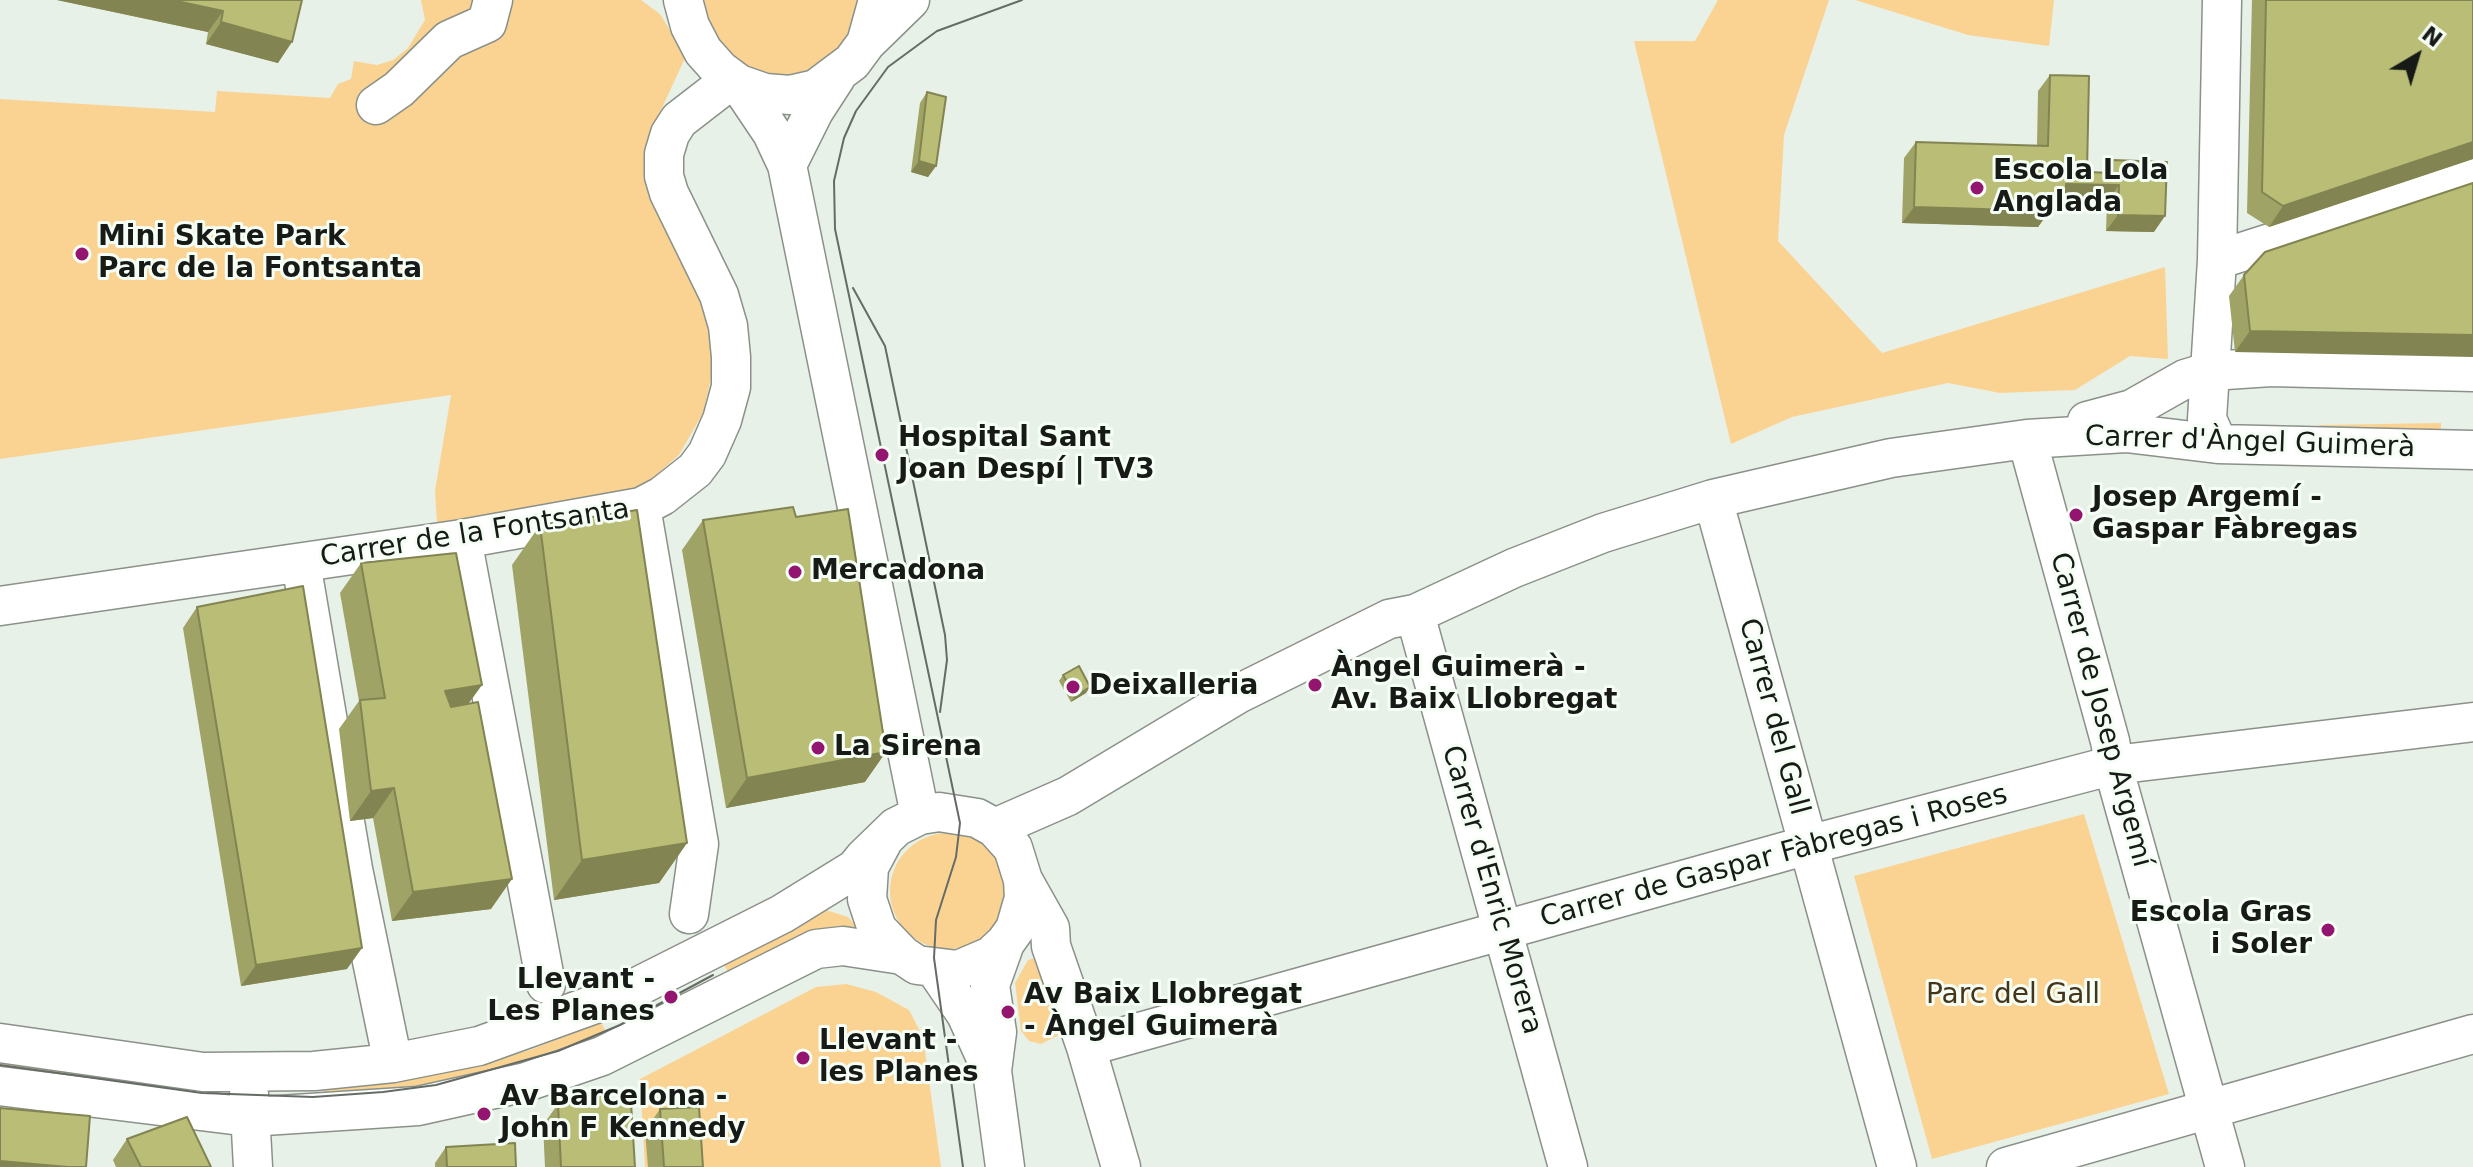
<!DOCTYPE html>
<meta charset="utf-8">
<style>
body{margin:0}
#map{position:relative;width:2473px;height:1167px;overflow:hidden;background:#e8f1e8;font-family:"DejaVu Sans",sans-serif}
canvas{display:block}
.north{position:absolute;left:2377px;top:16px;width:80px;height:80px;-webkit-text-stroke:6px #f5fef5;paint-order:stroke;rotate:38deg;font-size:22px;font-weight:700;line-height:32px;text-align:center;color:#171a17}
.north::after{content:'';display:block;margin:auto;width:28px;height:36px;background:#171a17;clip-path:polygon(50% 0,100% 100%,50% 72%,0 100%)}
</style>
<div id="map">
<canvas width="2473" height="1167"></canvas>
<div class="north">N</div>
</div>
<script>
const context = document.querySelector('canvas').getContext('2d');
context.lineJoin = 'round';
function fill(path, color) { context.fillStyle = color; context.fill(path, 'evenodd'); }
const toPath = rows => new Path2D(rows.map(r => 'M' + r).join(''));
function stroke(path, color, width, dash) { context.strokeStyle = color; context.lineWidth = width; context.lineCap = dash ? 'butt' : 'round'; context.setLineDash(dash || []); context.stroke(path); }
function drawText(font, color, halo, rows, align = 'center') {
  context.font = font + ' "DejaVu Sans",sans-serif'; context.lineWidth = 6; context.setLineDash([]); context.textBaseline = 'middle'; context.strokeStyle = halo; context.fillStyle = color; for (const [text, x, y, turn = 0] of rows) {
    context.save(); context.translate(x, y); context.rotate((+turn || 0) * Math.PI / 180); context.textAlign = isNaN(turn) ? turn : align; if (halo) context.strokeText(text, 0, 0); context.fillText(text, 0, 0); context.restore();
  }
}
const green = toPath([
 [421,0,641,0,660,14,686,56,649,136,646,155,695,283,712,343,712,374,703,413,679,455,642,487,522,512,437,523,435,491,451,395,0,459,0,99,215,112,217,91,330,98,338,84,351,79,354,61,377,65,393,60,408,48,425,20],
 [704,0,860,0,847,35,832,56,809,70,777,77,750,69,727,52,709,21],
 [1718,0,1829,0,1784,135,1778,241,1882,353,2165,267,2168,359,2130,356,2075,390,2000,393,1948,383,1792,417,1731,444,1634,41,1695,41],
 [1855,0,2054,0,2049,46,1968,35],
 [2441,423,2441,443,2303,439,2320,425],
 [2084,814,2169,1094,1932,1159,1854,876],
 '890 891a58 58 0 1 1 116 0a58 58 0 1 1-116 0Z',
 [826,910,848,917,863,934,733,981,722,961],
 [1038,957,1083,1100,1061,1034,1041,1044,1029,1041,1021,1031,1015,983,1028,960],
 [846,984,876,992,909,1010,923,1037,941,1167,645,1167,640,1079,816,987],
 [601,1022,611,1043,570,1059,324,1106,324,1087,380,1084,463,1069,530,1050],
 [0,1057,194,1083,193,1101,0,1075]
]);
const minor = toPath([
 [683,0,690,26,703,51,720,70,739,84,765,93,790,95,816,89,852,62,866,43,878,0],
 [868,41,910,0],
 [739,84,772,133,787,165,920,815],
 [376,105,399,89,449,40,487,23,493,0],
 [787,165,814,111,836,77],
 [2217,260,2473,178],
 [2087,421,2132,409,2185,379,2211,371,2271,367,2473,372],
 [2027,439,2110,741,2118,784,2225,1167],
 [2218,444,2207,419,2217,260,2222,0],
 [1713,499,1897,1167],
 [641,507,699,844,689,914],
 [462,539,546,984],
 [301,563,353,869,393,1063],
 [0,606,462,539,641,507,662,496,695,470,707,454,722,420,731,387,731,357,728,326,719,295,669,193,664,176,664,154,670,134,679,120,732,79],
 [1415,614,1568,1167],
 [995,828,1068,796,1238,694,1389,619,1415,614,1514,568,1603,533,1713,499,1891,458,2027,439,2126,433,2218,444,2473,450],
 [1023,880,1050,928,1051,946,1086,1047,1121,1167],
 [936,970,966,1014,989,1065],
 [0,1043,203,1072,314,1071,393,1063,479,1046,623,994,782,914,855,869,864,858,896,827,920,815,939,812,977,818,995,828,1013,848,1023,880,1024,898,1015,929,1005,943,991,956,958,970,917,965,902,955,877,929,867,899,869,867,884,839],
 [1086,1047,1808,845,2114,765,2473,722],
 [0,1086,249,1117,418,1106,526,1082,602,1056,816,949,843,946,902,955],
 [249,1094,253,1167],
 [1005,1167,992,1071,997,1032,990,985,1005,943],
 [2006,1167,2473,1034]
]);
const tram = toPath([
 [853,288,885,346,945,635,947,660,940,712],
 [0,1065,202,1093,313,1097,383,1092,436,1085,558,1051,620,1025,713,975],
 [963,1167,934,958,936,920,956,857,960,823,835,229,834,181,844,138,856,111,888,67,937,31,1022,0]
]);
const wall = toPath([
 [57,0,302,0,278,63,206,44,208,32],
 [2252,0,2473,0,2473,159,2269,227,2247,213],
 [2050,75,2087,172,2105,173,2113,160,2154,232,2106,231,2107,201,2064,200,2055,213,2048,213,2038,227,1902,223,1904,158,1916,142,2037,146,2038,91],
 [927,92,936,166,928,177,911,172,920,103],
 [2473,183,2235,352,2229,296,2244,275],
 [703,520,865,782,726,808,682,550],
 [540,525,687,843,659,883,554,900,512,565],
 [361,563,469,704,491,909,392,921,373,818,350,821,339,729,359,701,340,593],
 [197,607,347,969,241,986,183,628],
 [1063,675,1086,693,1071,702,1059,681],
 [586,1095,603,1102,635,1167,545,1167,543,1125,558,1104,580,1104],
 [660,1109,703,1167,648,1167,645,1131],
 [127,1139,211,1167,116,1167,113,1160],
 [446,1147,516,1167,435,1167,435,1163]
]);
const shadedWall = toPath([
 [57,0,172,0,223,11,208,32],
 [221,22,292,42,278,63,206,44],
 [2473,142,2473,159,2269,227,2283,206],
 [919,161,936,166,928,177,911,172],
 [2066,184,2119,185,2107,201,2064,200,2055,213,2048,213,2038,227,1902,223,1914,207,2050,196],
 [2118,215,2165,216,2154,232,2106,231],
 [2250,331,2473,335,2473,357,2235,352],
 [482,685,461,714,424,721,445,691],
 [1090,687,1086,693,1071,702,1075,696],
 [886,752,865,782,726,808,747,778],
 [394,788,373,818,350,821,371,791],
 [687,843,659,883,554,900,582,860],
 [512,879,491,909,392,921,413,892],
 [362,948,347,969,241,986,256,965],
 [0,1161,68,1167,0,1167]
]);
const building = toPath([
 [172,0,302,0,292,42,221,22,223,11,172,0],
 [2266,0,2473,0,2473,142,2283,206,2262,192,2266,0],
 [2050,75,2089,76,2087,172,2113,173,2113,160,2167,162,2165,216,2118,215,2119,185,2066,184,2066,197,2050,196,2049,211,1914,207,1916,142,2048,146,2050,75],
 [927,92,946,97,936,166,919,161,927,92],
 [2473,183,2473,335,2250,331,2244,275,2265,252,2473,183],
 [793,507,796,517,848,509,886,752,747,778,703,520,793,507],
 [637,510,687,843,582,860,540,525,637,510],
 [456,553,482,685,445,691,451,707,478,702,512,879,413,892,394,788,371,791,360,700,385,698,361,563,456,553],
 [303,586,362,948,256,965,197,607,303,586],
 [1079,666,1090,687,1075,696,1063,675,1079,666],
 [603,1094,603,1102,631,1102,635,1167,561,1167,558,1104,585,1103,586,1095,603,1094],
 [699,1107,703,1167,664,1167,660,1109,699,1107],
 [0,1108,90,1116,86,1167,68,1167,0,1161,0,1108],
 [187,1117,211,1167,141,1167,127,1139,187,1117],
 [515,1143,516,1167,447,1167,446,1147,515,1143]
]);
const markers = [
 [1977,188,8,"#941570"],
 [82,254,8,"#941570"],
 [882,455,8,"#941570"],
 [2076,515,8,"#941570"],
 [795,572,8,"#941570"],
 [1315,685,8,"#941570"],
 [1073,687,8,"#941570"],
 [818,748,8,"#941570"],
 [2328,930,8,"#941570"],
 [671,997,8,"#941570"],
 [1008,1012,8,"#941570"],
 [803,1058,8,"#941570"],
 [484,1114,8,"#941570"]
];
const poiNames = [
 ["Escola Lola",1993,172],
 ["Anglada",1993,204],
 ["Mini Skate Park",98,238],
 ["Parc de la Fontsanta",98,270],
 ["Hospital Sant",898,439],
 ["Joan Despí | TV3",898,471],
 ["Josep Argemí -",2092,499],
 ["Gaspar Fàbregas",2092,531],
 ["Mercadona",811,572],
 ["Àngel Guimerà -",1331,669],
 ["Av. Baix Llobregat",1331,701],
 ["Deixalleria",1089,687],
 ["La Sirena",834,748],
 ["Escola Gras",2312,914,"right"],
 ["i Soler",2312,946,"right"],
 ["Llevant -",655,981,"right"],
 ["Les Planes",655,1013,"right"],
 ["Av Baix Llobregat",1024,996],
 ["- Àngel Guimerà",1024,1028],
 ["Llevant -",819,1042],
 ["les Planes",819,1074],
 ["Av Barcelona -",500,1098],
 ["John F Kennedy",500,1130]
];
const streetNames = [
 ["Carrer d'Àngel Guimerà",2250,443,2],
 ["Carrer de la Fontsanta",475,534,-9],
 ["Carrer de Josep Argemí",2100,710,75],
 ["Carrer del Gall",1773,717,75],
 ["Carrer de Gaspar Fàbregas i Roses",1774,857,-15],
 ["Carrer d'Enric Morera",1491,890,74]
];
const parkNames = [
 ["Parc del Gall",2013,996]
];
fill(green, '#fad393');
stroke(minor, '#8a9189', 41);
stroke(minor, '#fff', 38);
stroke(tram, '#656b65', 2);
fill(wall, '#9fa365');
fill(shadedWall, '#828452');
fill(building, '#b9bd75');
stroke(building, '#828452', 2);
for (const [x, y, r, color] of markers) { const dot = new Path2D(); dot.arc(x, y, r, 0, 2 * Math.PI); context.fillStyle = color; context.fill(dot); stroke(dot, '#f5fef5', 3); }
drawText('bold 28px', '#171a17', '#f5fef5', poiNames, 'left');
drawText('28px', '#171a17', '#f5fef5', streetNames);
drawText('28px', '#463518', '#f5fef5', parkNames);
</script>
